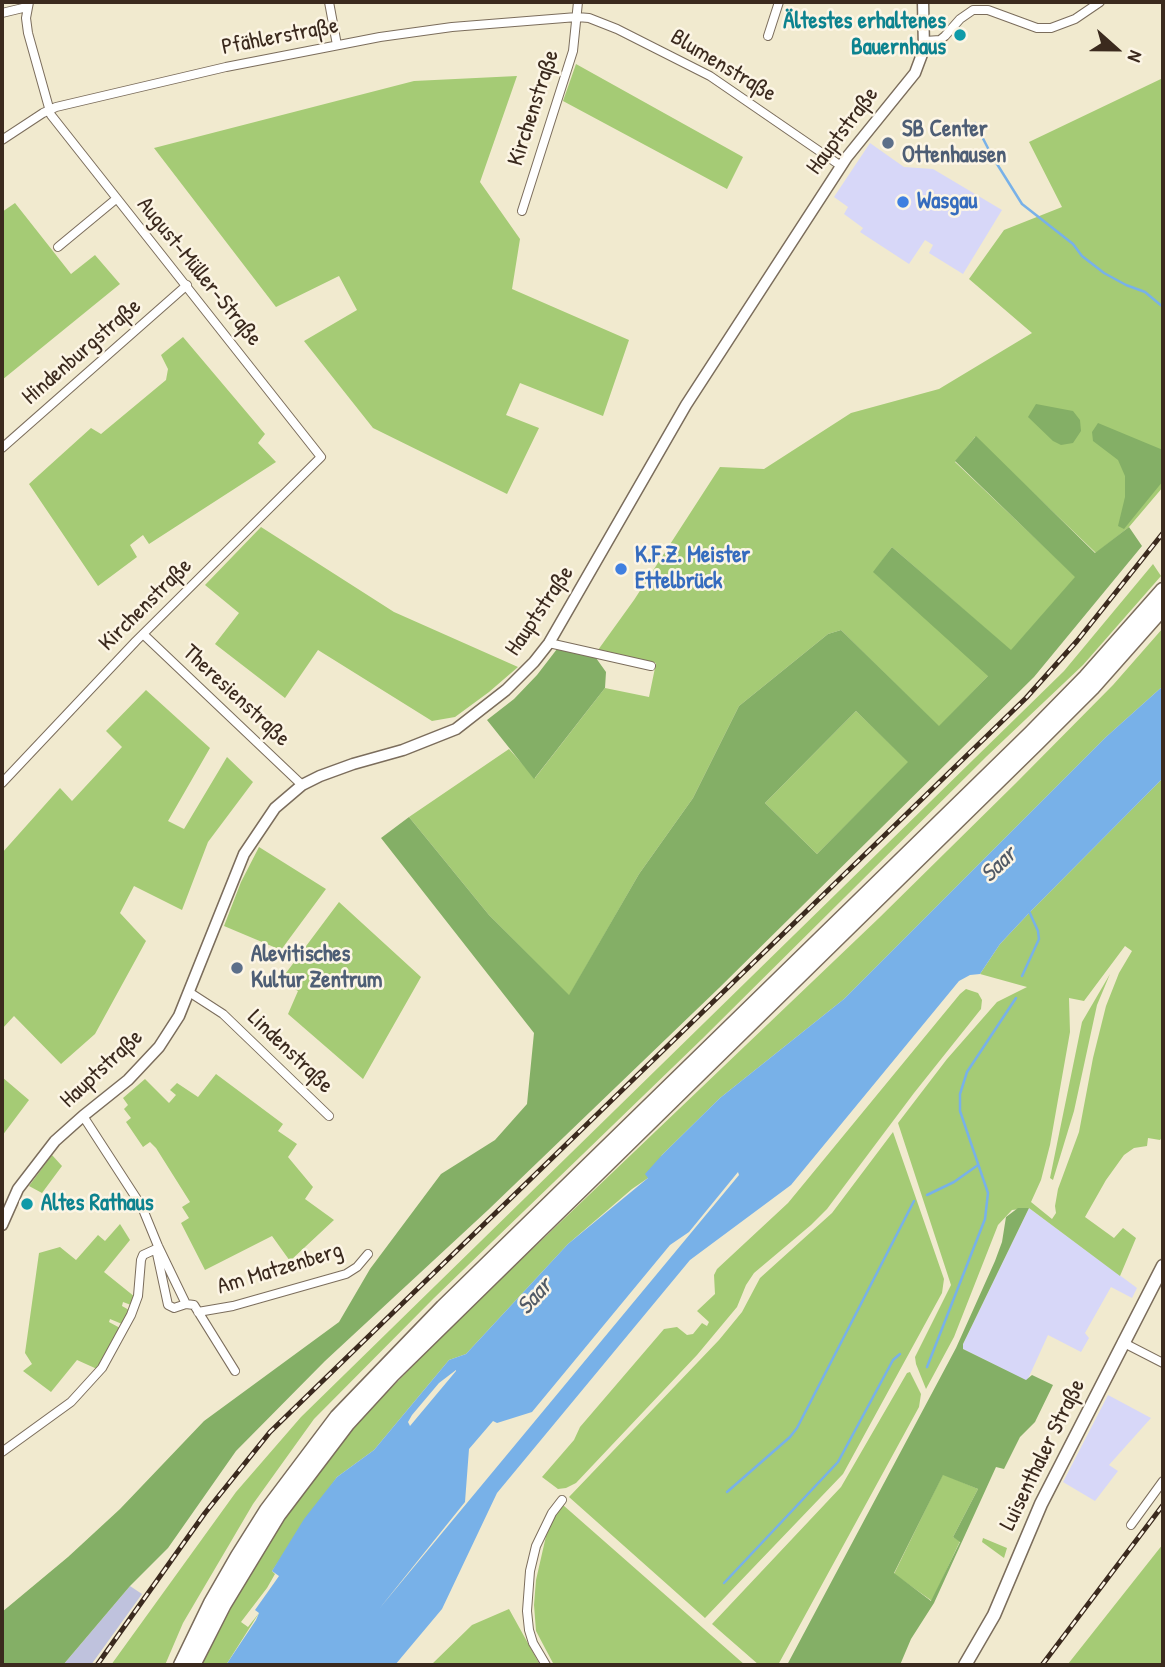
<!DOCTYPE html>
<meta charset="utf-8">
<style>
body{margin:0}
#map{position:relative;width:1165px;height:1667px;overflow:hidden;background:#f1eacf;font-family:"Patrick Hand",sans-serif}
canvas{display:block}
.frame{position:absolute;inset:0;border:4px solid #3b2a1e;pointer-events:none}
.north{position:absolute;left:1081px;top:14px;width:70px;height:70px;-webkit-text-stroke:5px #fcf5e5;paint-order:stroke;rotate:111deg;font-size:19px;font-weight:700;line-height:28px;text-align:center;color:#3b2a1e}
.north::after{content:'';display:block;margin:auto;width:24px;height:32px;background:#3b2a1e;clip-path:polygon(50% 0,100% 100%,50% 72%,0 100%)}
</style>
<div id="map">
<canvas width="1165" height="1667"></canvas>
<div class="frame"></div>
<div class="north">N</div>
</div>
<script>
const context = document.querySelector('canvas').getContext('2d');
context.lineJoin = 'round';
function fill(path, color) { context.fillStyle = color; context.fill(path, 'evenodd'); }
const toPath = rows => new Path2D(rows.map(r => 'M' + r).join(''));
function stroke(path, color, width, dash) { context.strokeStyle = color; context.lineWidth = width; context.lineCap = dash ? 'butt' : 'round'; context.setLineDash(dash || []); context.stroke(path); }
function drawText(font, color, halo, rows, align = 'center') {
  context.font = font + ' "Patrick Hand",sans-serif'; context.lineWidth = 5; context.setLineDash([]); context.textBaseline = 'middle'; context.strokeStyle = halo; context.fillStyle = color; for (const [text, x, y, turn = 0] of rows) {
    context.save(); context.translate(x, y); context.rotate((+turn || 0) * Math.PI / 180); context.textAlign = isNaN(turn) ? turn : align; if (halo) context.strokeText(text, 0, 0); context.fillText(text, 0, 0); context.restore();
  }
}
const built = toPath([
 [870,143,904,167,933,169,1002,210,963,274,929,253,933,245,925,240,909,264,860,232,863,228,844,214,848,207,834,197],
 [1029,1208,1137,1288,1132,1298,1111,1287,1085,1333,1089,1338,1081,1352,1048,1335,1027,1381,963,1349,963,1344],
 [1108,1395,1151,1418,1109,1465,1118,1471,1095,1501,1063,1482]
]);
const industrial = toPath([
 [130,1586,142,1594,91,1665,63,1665]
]);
const green = toPath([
 [576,64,743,157,727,189,563,101],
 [517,76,480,182,520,239,512,289,629,340,603,416,520,383,506,415,539,428,507,494,373,428,304,341,357,310,339,276,276,307,154,148,414,81],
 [1163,78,1163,487,1129,527,1096,553,975,437,955,462,1076,577,1011,651,892,547,874,572,989,675,939,727,841,630,828,634,739,706,693,798,639,874,569,996,489,915,409,817,509,749,535,778,605,688,649,697,656,663,598,650,634,600,720,467,764,469,851,413,939,389,1032,333,969,279,1004,230,1062,207,1029,142],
 [15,203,71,274,95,255,120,284,2,380,2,212],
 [183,337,265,434,258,443,276,462,149,544,143,535,130,545,137,557,98,586,29,484,91,428,101,434,166,380,168,369,161,355],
 [261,527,394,612,518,667,489,692,455,717,432,721,318,650,285,698,215,644,239,613,205,585],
 [1153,564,1161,576,1083,665,987,756,702,1039,434,1298,314,1419,253,1504,183,1623,165,1665,111,1665,236,1492,301,1417,1064,671],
 [1163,628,1163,686,1106,737,844,999,720,1098,662,1155,648,1178,632,1189,568,1244,466,1354,449,1360,374,1450,337,1477,272,1571,275,1574,267,1588,241,1622,248,1627,259,1613,226,1665,199,1665,223,1611,275,1527,342,1438,457,1321,879,918,1016,783,1113,685],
 [146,690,210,748,168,821,184,829,227,757,253,782,208,842,182,910,134,886,120,913,146,941,95,1034,61,1064,14,1016,2,1029,2,853,60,788,72,801,122,747,106,731],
 [856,711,909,762,817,854,765,803],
 [1163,778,1163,1136,1160,1140,1148,1138,1147,1146,1134,1148,1124,1155,1106,1180,1085,1217,1114,1238,1123,1228,1136,1238,1120,1276,1029,1208,1012,1210,998,1225,954,1337,926,1389,916,1364,915,1357,951,1285,898,1123,947,1059,997,1002,1027,987,980,974,1000,944,1030,912],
 [1125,946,1132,951,1119,973,1106,1006,1093,1058,1079,1132,1058,1189,1055,1206,1056,1213,1052,1219,1031,1202,1041,1180,1050,1145,1070,1032,1069,998,1084,1001],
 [259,847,326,889,281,950,224,926,241,882],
 [339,902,421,977,363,1079,288,1014,298,991,280,981],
 [1110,974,1097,1005,1074,1111,1053,1180,1050,1178,1082,1022],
 [966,989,978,993,982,1000,981,1009,914,1093,827,1209,811,1225,754,1273,746,1285,737,1307,697,1355,576,1483,566,1488,558,1489,542,1477,574,1440,580,1427,664,1329,677,1327,687,1335,693,1334,702,1323,707,1326,709,1322,697,1311,715,1294,714,1275,717,1269,788,1203,960,994],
 [216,1074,283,1124,278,1131,297,1144,288,1157,313,1187,305,1199,334,1220,290,1261,272,1236,205,1270,181,1223,189,1218,182,1207,190,1202,156,1148,150,1142,143,1147,126,1122,131,1118,124,1109,128,1105,123,1098,145,1079,169,1103,176,1095,170,1090,177,1083,198,1097],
 [2,1077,29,1100,2,1136],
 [893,1132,944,1279,942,1293,843,1474,705,1618,569,1497,719,1340,742,1312,760,1278,832,1213],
 [52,1155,62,1166,42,1193,29,1186],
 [120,1224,130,1240,104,1272,135,1297,131,1305,123,1302,122,1306,129,1310,122,1324,110,1319,109,1322,120,1328,97,1369,77,1360,51,1392,23,1371,32,1364,25,1353,39,1253,60,1247,76,1260,98,1235,105,1241],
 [910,1372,921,1394,919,1407,778,1665,759,1665,712,1624,841,1487,907,1373],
 [943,1474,978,1489,953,1537,960,1541,932,1601,894,1574],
 [563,1505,745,1665,554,1665,536,1631,534,1605,536,1580,546,1536,555,1515],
 [983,1538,1007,1548,1004,1558,982,1542],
 [1163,1544,1163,1665,1069,1665,1068,1664],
 [509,1609,540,1665,431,1665,472,1625]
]);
const forest = toPath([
 [1036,404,1073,411,1080,420,1081,431,1073,443,1061,445,1053,441,1028,417],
 [1098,423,1163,450,1163,481,1124,529,1118,526,1125,497,1125,476,1118,460,1093,441,1092,432],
 [976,436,1095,553,1129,527,1142,546,1034,677,719,988,488,1210,325,1361,236,1451,168,1548,130,1586,63,1665,2,1665,2,1612,68,1557,120,1509,204,1421,339,1322,370,1269,441,1174,495,1140,527,1104,534,1033,381,838,409,817,489,915,569,995,639,874,693,798,739,706,828,634,841,630,939,726,988,676,873,572,892,547,1011,650,1075,577,955,461],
 [856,711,908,762,817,854,765,803],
 [557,649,596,658,606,672,605,688,534,779,487,720,514,699,537,675],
 [1018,1208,1029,1208,963,1344,963,1349,1026,1380,1032,1375,1053,1385,1035,1422,1020,1437,1004,1469,996,1467,934,1603,911,1639,900,1665,787,1665,956,1348,995,1261,1002,1242,1006,1217],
 [943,1475,978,1489,953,1537,960,1542,931,1601,894,1573]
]);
const water = toPath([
 [1163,686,1163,778,1030,912,1000,944,980,974,970,975,959,981,791,1185,690,1260,497,1493,442,1609,395,1665,226,1665,256,1620,259,1613,255,1610,279,1576,272,1571,304,1519,337,1477,374,1450,449,1360,466,1354,568,1244,648,1178,645,1174,662,1155,720,1098,844,999,1106,737],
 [738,1172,739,1175,379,1609,465,1502,469,1449,493,1421,497,1423,532,1412,670,1245,689,1232],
 [456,1370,456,1371,410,1426,408,1422,412,1415,439,1383]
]);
const stream = toPath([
 [975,123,992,156,1022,204,1073,244,1082,256,1104,273,1126,285,1145,292,1163,307],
 [1022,976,1039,939,1038,931,1028,909],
 [927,1195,954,1182,978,1165],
 [927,1367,985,1219,988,1193,960,1111,960,1094,967,1072,1016,998],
 [727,1492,790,1437,797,1428,914,1201],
 [724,1583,838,1462,893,1360,900,1354]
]);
const minor = toPath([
 [329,2,337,45],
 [2,13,27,7],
 [768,36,779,2],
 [925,41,940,40,945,36,960,19,973,10,988,10,1037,28,1051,28,1075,19,1100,2],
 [2,140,43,113,56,107,226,67,380,37,452,27,577,17,589,18,617,29,710,76,841,166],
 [522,211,573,51,578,2],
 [58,247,116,199],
 [2,448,187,285],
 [143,634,302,785],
 [549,643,651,666],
 [2,783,136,641,321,457,51,115,28,33,26,18,29,2],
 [189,992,223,1014,329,1116],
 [83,1116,142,1207,158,1246,186,1304,194,1305,235,1371],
 [156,1249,168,1305,174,1308,186,1304],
 [198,1312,233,1306,346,1274,357,1267,368,1254],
 [1122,1342,1163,1363],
 [2,1452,71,1402,102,1368,131,1315,138,1296,141,1260,143,1255,156,1249],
 [1131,1525,1163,1481],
 [546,1665,533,1643,529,1630,527,1611,530,1571,536,1546,552,1513,562,1500]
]);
const secondary = toPath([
 [2,1225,18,1189,55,1141,83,1116,128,1080,159,1047,179,1016,244,854,275,808,302,785,320,776,353,764,403,750,456,729,506,690,534,662,549,643,686,405,847,157,915,73,924,49,923,2]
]);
const primary = toPath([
 [965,1665,994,1615,1041,1504,1163,1266]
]);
const motorway = toPath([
 [181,1665,211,1603,238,1556,267,1510,337,1417,443,1307,1031,733,1086,677,1163,590],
 [193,1665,224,1604,278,1515,347,1424,392,1375,1038,742,1092,688,1163,608]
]);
const rail = toPath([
 [97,1665,205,1513,270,1432,1026,698,1077,641,1163,533],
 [1042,1665,1163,1505]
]);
const markers = [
 [960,35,7,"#0f9aa8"],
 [888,143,7,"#5c6f8a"],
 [903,202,7,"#3f7fe0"],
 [621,569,7,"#3f7fe0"],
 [237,968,7,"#5c6f8a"],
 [27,1204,7,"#0f9aa8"]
];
const cultureNames = [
 ["Ältestes erhaltenes",946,22],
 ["Bauernhaus",946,48],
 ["Altes Rathaus",41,1204,"left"]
];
const streetNames = [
 ["Pfählerstraße",280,37,-11],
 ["Blumenstraße",723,66,31],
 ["Kirchenstraße",534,108,-72],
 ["Hauptstraße",843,131,-53],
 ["August-Müller-Straße",199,272,51],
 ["Hindenburgstraße",82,352,-41],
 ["Kirchenstraße",146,605,-45],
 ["Hauptstraße",540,611,-56],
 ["Theresienstraße",236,696,43],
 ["Lindenstraße",290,1052,44],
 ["Hauptstraße",102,1069,-43],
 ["Am Matzenberg",280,1269,-17],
 ["Luisenthaler Straße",1043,1455,-64]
];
const serviceNames = [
 ["SB Center",902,130],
 ["Ottenhausen",902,156],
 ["Alevitisches",251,955],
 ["Kultur Zentrum",251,981]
];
const shopNames = [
 ["Wasgau",917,202],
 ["K.F.Z. Meister",635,556],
 ["Ettelbrück",635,582]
];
const waterNames = [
 ["Saar",999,865,-44],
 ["Saar",535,1297,-48]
];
fill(built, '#d7d7f8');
fill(industrial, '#bfc2dd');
fill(green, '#a5cb75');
fill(forest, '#84af66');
fill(water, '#78b1e8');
stroke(stream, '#78b1e8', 2.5);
stroke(minor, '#7b6d5c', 10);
stroke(secondary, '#7b6d5c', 13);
stroke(primary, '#7b6d5c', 15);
stroke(motorway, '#7b6d5c', 17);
stroke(minor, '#fff', 8);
stroke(secondary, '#fff', 10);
stroke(primary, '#fff', 12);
stroke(motorway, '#fff', 14);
stroke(rail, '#3b2a1e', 5);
stroke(rail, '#fcf5e5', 2.5, [8]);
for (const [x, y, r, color] of markers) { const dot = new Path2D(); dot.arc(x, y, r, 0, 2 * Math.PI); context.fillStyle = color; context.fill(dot); stroke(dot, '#fcf5e5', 2.5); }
drawText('bold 23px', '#0d838f', '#fcf5e5', cultureNames, 'right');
drawText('23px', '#3b2a1e', '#fcf5e5', streetNames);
drawText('bold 23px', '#4e5e75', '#fcf5e5', serviceNames, 'left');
drawText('bold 23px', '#366cbe', '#fcf5e5', shopNames, 'left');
drawText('italic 24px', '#505965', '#fcf5e5', waterNames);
</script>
